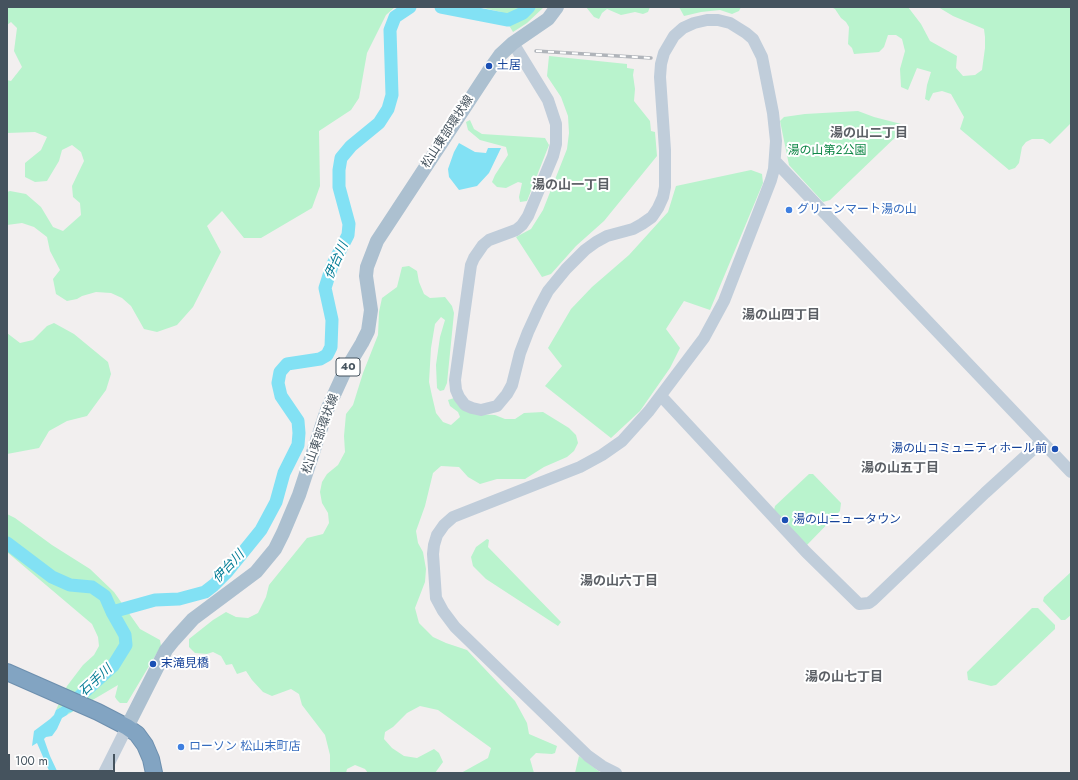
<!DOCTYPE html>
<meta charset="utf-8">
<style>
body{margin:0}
#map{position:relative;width:1078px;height:780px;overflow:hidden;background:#f2efef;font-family:Jost,sans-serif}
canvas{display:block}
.frame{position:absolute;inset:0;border:8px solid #45535e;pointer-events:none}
.scale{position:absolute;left:8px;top:754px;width:107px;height:18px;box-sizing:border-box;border:2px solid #45535e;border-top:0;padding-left:5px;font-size:12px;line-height:14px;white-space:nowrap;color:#45535e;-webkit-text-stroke:3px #fff;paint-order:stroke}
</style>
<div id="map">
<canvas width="1078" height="780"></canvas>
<div class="frame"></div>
<div class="scale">100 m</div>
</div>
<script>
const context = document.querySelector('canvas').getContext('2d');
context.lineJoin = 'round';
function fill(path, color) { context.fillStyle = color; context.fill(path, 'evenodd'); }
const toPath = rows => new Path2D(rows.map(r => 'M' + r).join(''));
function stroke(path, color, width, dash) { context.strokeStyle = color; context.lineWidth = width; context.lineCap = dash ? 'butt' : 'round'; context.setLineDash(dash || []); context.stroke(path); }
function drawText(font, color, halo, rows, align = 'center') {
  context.font = font + ' Jost,"Noto Sans JP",sans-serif'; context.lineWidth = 4; context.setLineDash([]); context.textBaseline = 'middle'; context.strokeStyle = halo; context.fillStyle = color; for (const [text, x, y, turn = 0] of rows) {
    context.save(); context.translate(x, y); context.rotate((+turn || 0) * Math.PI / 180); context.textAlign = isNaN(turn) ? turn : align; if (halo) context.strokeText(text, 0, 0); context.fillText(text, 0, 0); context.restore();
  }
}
const green = toPath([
 [7,7,395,7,386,15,367,53,359,98,351,110,319,131,320,186,312,208,261,238,244,238,222,211,207,226,221,252,193,307,177,325,157,332,144,329,131,306,122,298,111,293,96,292,82,296,77,299,67,301,56,294,53,279,60,270,50,251,47,237,34,227,22,223,7,225,7,192,10,191,26,194,41,207,53,227,63,231,81,215,80,203,73,197,72,186,84,161,81,152,72,145,62,150,59,161,47,181,35,182,25,177,25,163,41,150,47,137,35,132,7,133,7,80,11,81,22,67,14,51,17,28,11,22,7,25],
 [479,7,544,7,527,23,513,32,501,12],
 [586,7,650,7,648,12,643,14,635,12,621,15,607,9,602,13,599,19,594,17],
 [679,7,741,7,739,11,732,14,720,10,701,12,684,16],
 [831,7,908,7,921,24,930,41,957,56,956,68,963,76,975,75,982,70,985,48,985,37,984,29,953,16,938,7,1071,7,1071,123,1050,144,1043,139,1032,139,1026,142,1022,147,1019,163,1015,168,1009,170,960,129,964,117,951,94,942,91,933,93,929,101,925,99,927,85,931,72,917,68,908,90,901,87,900,69,905,51,902,39,896,35,888,35,884,47,879,52,854,54,852,48,848,44,849,27,846,22,841,18,835,9],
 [549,56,627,64,627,68,634,69,633,75,635,89,634,101,650,121,651,131,655,132,657,156,604,221,576,246,551,274,542,277,516,237,531,229,543,210,567,149,569,133,568,116,561,97,547,76],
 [858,111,874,117,905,125,904,129,830,200,823,202,789,165,780,121,784,117,805,114],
 [470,120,474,129,482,134,545,138,549,145,527,201,520,202,519,197,522,183,518,182,506,188,497,187,492,182,495,175,508,155,506,147,480,140,468,130,466,122],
 [751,170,762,174,763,183,710,310,684,301,666,329,680,348,670,368,640,411,611,438,545,386,562,366,548,348,571,309,592,287,629,255,668,212,676,186],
 [409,266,417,271,419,282,424,294,430,298,445,297,452,306,454,313,447,383,444,390,440,391,437,388,436,365,440,337,445,320,441,317,435,324,431,348,429,382,432,396,436,413,443,422,451,425,460,417,458,412,450,406,448,400,454,398,473,414,495,415,505,419,515,419,524,413,543,412,569,428,576,435,578,443,574,451,567,457,544,467,525,479,497,479,480,484,468,477,459,467,441,466,433,473,425,506,416,531,418,543,423,552,426,569,425,582,415,608,419,623,433,637,446,643,467,650,515,701,527,723,529,734,557,746,555,753,552,754,536,753,530,759,534,773,461,773,488,758,491,748,438,710,420,706,407,713,393,727,385,732,384,739,392,748,404,756,417,758,434,749,439,753,443,762,435,773,368,773,365,769,355,765,347,769,346,773,330,773,330,755,325,735,302,705,299,694,291,689,272,696,263,692,252,680,246,671,237,674,232,664,226,665,221,656,213,652,207,654,195,653,189,647,189,639,213,620,226,612,236,617,248,618,258,613,266,597,269,585,307,538,323,534,329,523,328,513,322,503,320,492,322,482,327,474,338,465,345,452,344,436,346,414,353,405,363,373,378,335,379,312,382,298,397,287,402,267],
 [54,323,74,334,108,362,111,374,106,390,87,416,67,421,49,431,39,448,7,454,7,333,20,343,33,340,47,326],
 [809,474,813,474,841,503,840,511,806,546,774,510,775,506],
 [7,514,15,518,52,545,90,569,114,592,140,629,160,640,161,646,127,703,120,703,117,700,115,697,118,685,67,715,81,696,56,710,67,686,83,665,94,655,99,646,98,637,92,624,7,552],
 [487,539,489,540,488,547,561,622,558,626,486,579,473,566,471,557,476,547],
 [1071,572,1071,615,1065,620,1061,620,1043,601,1044,597],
 [1032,608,1038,608,1055,625,1055,629,996,685,991,686,968,680,967,672],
 [579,756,601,773,575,773]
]);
const water = toPath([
 [459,143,475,152,486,153,488,148,501,148,489,173,477,186,459,190,449,177,448,169,454,152],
 [82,695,67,715,62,718,57,729,52,736,46,737,44,739,50,756,58,773,50,773,37,743,32,746,34,731,50,719,54,715,56,710]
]);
const river = toPath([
 [441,7,508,20,523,13,529,7],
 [7,543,52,577,70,585,92,587,105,596,112,612,125,635,126,645,113,666,69,706],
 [112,612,155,600,179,599,205,592,214,585,227,572,261,530,276,502,284,473,298,445,299,433,298,421,281,396,278,383,280,372,287,364,320,359,327,355,331,347,332,320,325,288,332,266,348,235,349,224,339,187,339,170,341,158,351,146,379,123,388,109,392,95,390,30,395,17,410,7]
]);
const secondary = toPath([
 [513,43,548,100,556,124,556,144,553,156,528,216,522,225,516,230,489,240,483,245,474,258,471,265,455,380,456,390,459,397,465,405,472,408,481,410,497,406,507,394,512,385,520,353,528,332,539,308,548,291,566,269,585,250,596,242,607,236,633,229,642,224,652,217,658,208,663,197,665,187,665,150,660,77,661,64,664,53,674,36,683,28,694,23,707,20,718,20,730,23,746,33,753,39,762,57,773,113,776,141,774,169,771,180,724,301,704,338,649,411,622,441,602,455,580,467,453,517,444,525,437,535,434,545,433,554,436,598,443,611,455,627,588,756,602,766,616,773],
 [775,161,1071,472],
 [661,396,806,552,859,604,869,603,873,600,985,493,1041,442],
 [104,773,127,727]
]);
const primary = toPath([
 [127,727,166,650,174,640,193,619,256,572,275,549,283,533,299,495,327,410,344,373,362,343,368,331,371,310,366,276,367,267,377,241,490,69,500,55,513,43,548,19,557,7]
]);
const highway = toPath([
 [7,672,98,712,127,727,137,734,145,745,151,759,154,773]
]);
const rail = toPath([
 [536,51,651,58]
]);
const markers = [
 [489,66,4,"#1a4fb4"],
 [789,210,4,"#3f7fe0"],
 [1055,449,4,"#1a4fb4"],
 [785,520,4,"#1a4fb4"],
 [153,664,4,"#1a4fb4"],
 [181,747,4,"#3f7fe0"]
];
const shields = [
 [348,367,24]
];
const shieldNames = [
 ["40",348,367]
];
const transitNames = [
 ["土居",497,66],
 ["湯の山コミュニティホール前",1047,449,"right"],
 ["湯の山ニュータウン",793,520],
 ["末滝見橋",161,664]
];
const streetNames = [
 ["松山東部環状線",448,132,-57],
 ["松山東部環状線",321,434,-70]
];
const parkNames = [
 ["湯の山第２公園",827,151]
];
const shopNames = [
 ["グリーンマート湯の山",797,210],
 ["ローソン 松山末町店",189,747]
];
const neighbourhoodNames = [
 ["湯の山二丁目",869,134],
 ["湯の山一丁目",571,186],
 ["湯の山四丁目",781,316],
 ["湯の山五丁目",900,469],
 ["湯の山六丁目",619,582],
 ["湯の山七丁目",844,678]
];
const waterNames = [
 ["伊台川",337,261,-66],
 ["伊台川",229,567,-47],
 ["石手川",96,681,-43]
];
fill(green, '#b9f3cd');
fill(water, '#82e1f4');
stroke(river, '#82e1f4', 13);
stroke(highway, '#6d8fae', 18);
stroke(secondary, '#c0cdda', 12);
stroke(primary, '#acc0d0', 14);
stroke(highway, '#82a4c2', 16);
stroke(rail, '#b0b4ba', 3.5);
stroke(rail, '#fff', 2, [6]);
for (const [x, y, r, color] of markers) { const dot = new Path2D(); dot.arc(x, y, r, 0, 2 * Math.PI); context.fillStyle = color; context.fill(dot); stroke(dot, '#fff', 1.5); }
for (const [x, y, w] of shields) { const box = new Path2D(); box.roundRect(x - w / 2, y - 9, w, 18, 3); context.fillStyle = '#fff'; context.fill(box); stroke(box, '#45535e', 1); }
drawText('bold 11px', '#45535e', null, shieldNames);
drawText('12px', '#164399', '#fff', transitNames, 'left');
drawText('12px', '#45535e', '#fff', streetNames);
drawText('12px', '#0e8746', '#fff', parkNames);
drawText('12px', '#366cbe', '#fff', shopNames, 'left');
drawText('bold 13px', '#5b5f65', '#fff', neighbourhoodNames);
drawText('italic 13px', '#037c95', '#fff', waterNames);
</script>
